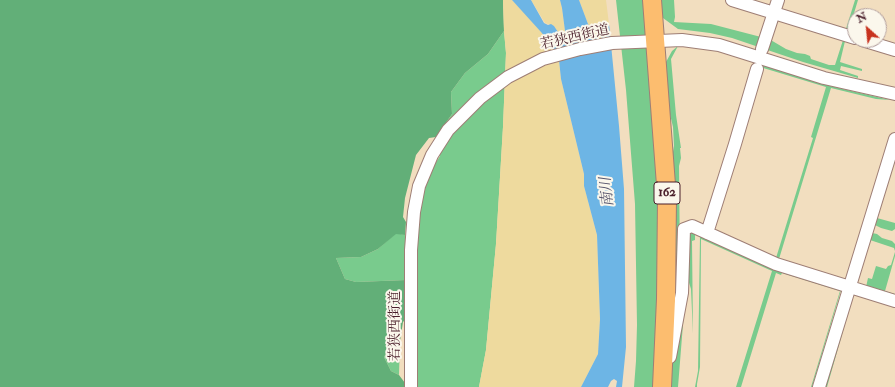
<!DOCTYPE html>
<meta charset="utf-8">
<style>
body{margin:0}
#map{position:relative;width:895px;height:387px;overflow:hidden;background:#f2debf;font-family:"IM FELL Double Pica",serif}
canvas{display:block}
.north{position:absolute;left:847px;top:8px;width:40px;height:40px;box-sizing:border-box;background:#fbf7ec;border:1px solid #b4a19f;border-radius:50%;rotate:333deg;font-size:11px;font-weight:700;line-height:16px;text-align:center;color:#4a1f2b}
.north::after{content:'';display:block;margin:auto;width:14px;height:18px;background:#c8321e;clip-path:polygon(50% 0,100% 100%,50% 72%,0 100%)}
</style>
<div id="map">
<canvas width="895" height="387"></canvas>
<div class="north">N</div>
</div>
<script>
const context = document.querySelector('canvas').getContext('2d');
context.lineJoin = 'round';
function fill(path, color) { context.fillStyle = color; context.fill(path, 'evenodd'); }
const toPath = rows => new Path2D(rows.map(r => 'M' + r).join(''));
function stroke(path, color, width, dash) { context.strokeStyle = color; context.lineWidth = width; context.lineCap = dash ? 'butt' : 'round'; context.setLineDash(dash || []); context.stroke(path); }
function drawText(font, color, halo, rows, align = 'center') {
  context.font = font + ' "IM FELL Double Pica","Noto Serif JP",serif'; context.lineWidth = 4; context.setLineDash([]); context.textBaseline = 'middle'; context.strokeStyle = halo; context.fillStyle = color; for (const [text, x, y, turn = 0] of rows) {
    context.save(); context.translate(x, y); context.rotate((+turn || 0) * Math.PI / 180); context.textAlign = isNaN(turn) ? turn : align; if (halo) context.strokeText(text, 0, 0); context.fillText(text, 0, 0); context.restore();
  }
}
const green = toPath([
 [616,0,647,0,663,197,658,387,634,387,636,361,637,325,635,204,626,90],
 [660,0,674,0,675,17,674,22,711,24,761,37,757,44,766,47,769,39,786,49,797,53,805,54,810,56,811,59,829,65,835,65,844,37,846,37,840,62,862,69,862,71,841,66,840,70,858,76,858,78,803,62,732,38,710,33,678,29,663,18,663,14,661,14],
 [855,0,858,0,848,33,845,32],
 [504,31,506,53,503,127,496,244,486,350,479,387,416,387,416,266,419,212,425,186,431,170,440,156,436,137,452,114,451,92,465,73,488,54],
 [678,46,671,59,676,115,681,148,680,148,681,158,679,166,680,268,668,353,671,163,674,146,673,127,669,110,666,62,672,51],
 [761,64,826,85,890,100,876,99,831,88,779,259,776,258,813,138,811,137,826,87,760,67],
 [877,218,895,223,895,229,892,231,881,228,875,225],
 [692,232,695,234,695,240,692,241,693,334,691,289,686,273,687,235],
 [396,233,405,235,406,280,356,282,345,279,336,258,361,257,378,249],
 [872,233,877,234,882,238,892,241,895,244,895,251,894,248,870,240],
 [700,236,772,269,841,290,812,387,811,387,840,291,782,273,781,275,776,273,741,387,736,387,772,271,701,239,700,367,697,384,697,387,695,387,698,371],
 [895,252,895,256,885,291,895,294,895,295,866,287,868,278,872,279,876,266,886,269,888,266,891,265],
 [685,299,678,387,666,387],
 [846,317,847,317,827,387,825,387],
 [400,341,399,375,391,371,384,357,390,347]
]);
const forest = toPath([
 [0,0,503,0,504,31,488,54,465,73,451,92,452,114,436,137,429,138,416,155,405,198,403,217,406,222,405,235,396,234,378,249,361,257,336,258,345,279,356,282,406,280,405,320,403,322,400,341,390,347,384,357,391,371,399,375,405,383,405,387,0,387]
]);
const sand = toPath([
 [503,0,512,0,533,21,550,43,559,60,561,79,584,174,584,186,597,235,600,319,598,354,581,387,479,387,486,350,496,244,503,127,506,53,504,31],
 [531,0,560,0,562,8,565,31,570,44,568,45,566,45,554,26,545,23],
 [579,0,606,0,609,24,602,27,602,36,601,39,598,39,588,24]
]);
const water = toPath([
 [512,0,531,0,544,23,548,25,551,24,554,26,566,44,568,45,570,44,565,31,562,8,560,0,579,0,588,24,598,39,601,39,602,36,602,27,609,24,619,126,624,189,626,347,622,387,616,387,617,381,614,379,611,381,608,387,581,387,598,354,600,319,597,235,584,186,584,174,561,79,559,60,550,43,541,32]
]);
const minor = toPath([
 [732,0,855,38],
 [862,40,895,50],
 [762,49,778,0],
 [707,233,735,144,757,69],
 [670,357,682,293,684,229,692,226,776,264,895,301],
 [411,387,411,250,414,212,419,186,432,155,448,130,480,98,508,77,543,59,580,49,612,43,682,40,719,45,824,78,895,94],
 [819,387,895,139]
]);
const highway = toPath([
 [652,0,667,198,666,299,662,387]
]);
const shields = [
 [667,193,26]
];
const shieldNames = [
 ["162",667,193]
];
const streetNames = [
 ["若狭西街道",575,38,-13],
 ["若狭西街道",396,326,-90]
];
const waterNames = [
 ["南川",608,192,-96]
];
fill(green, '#79cb8d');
fill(forest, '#62af78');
fill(sand, '#eeda9e');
fill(water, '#6db5e5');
stroke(minor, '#9e7e75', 14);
stroke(highway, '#9e7e75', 20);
stroke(minor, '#fff', 12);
stroke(highway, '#fcbd6f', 18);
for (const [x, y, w] of shields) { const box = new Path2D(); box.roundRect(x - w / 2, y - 11, w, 22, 3); context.fillStyle = '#fbf7ec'; context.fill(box); stroke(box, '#4a1f2b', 1); }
drawText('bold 13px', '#4a1f2b', null, shieldNames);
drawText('14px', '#4a1f2b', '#fbf7ec', streetNames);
drawText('italic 15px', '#56546c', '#fbf7ec', waterNames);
</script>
